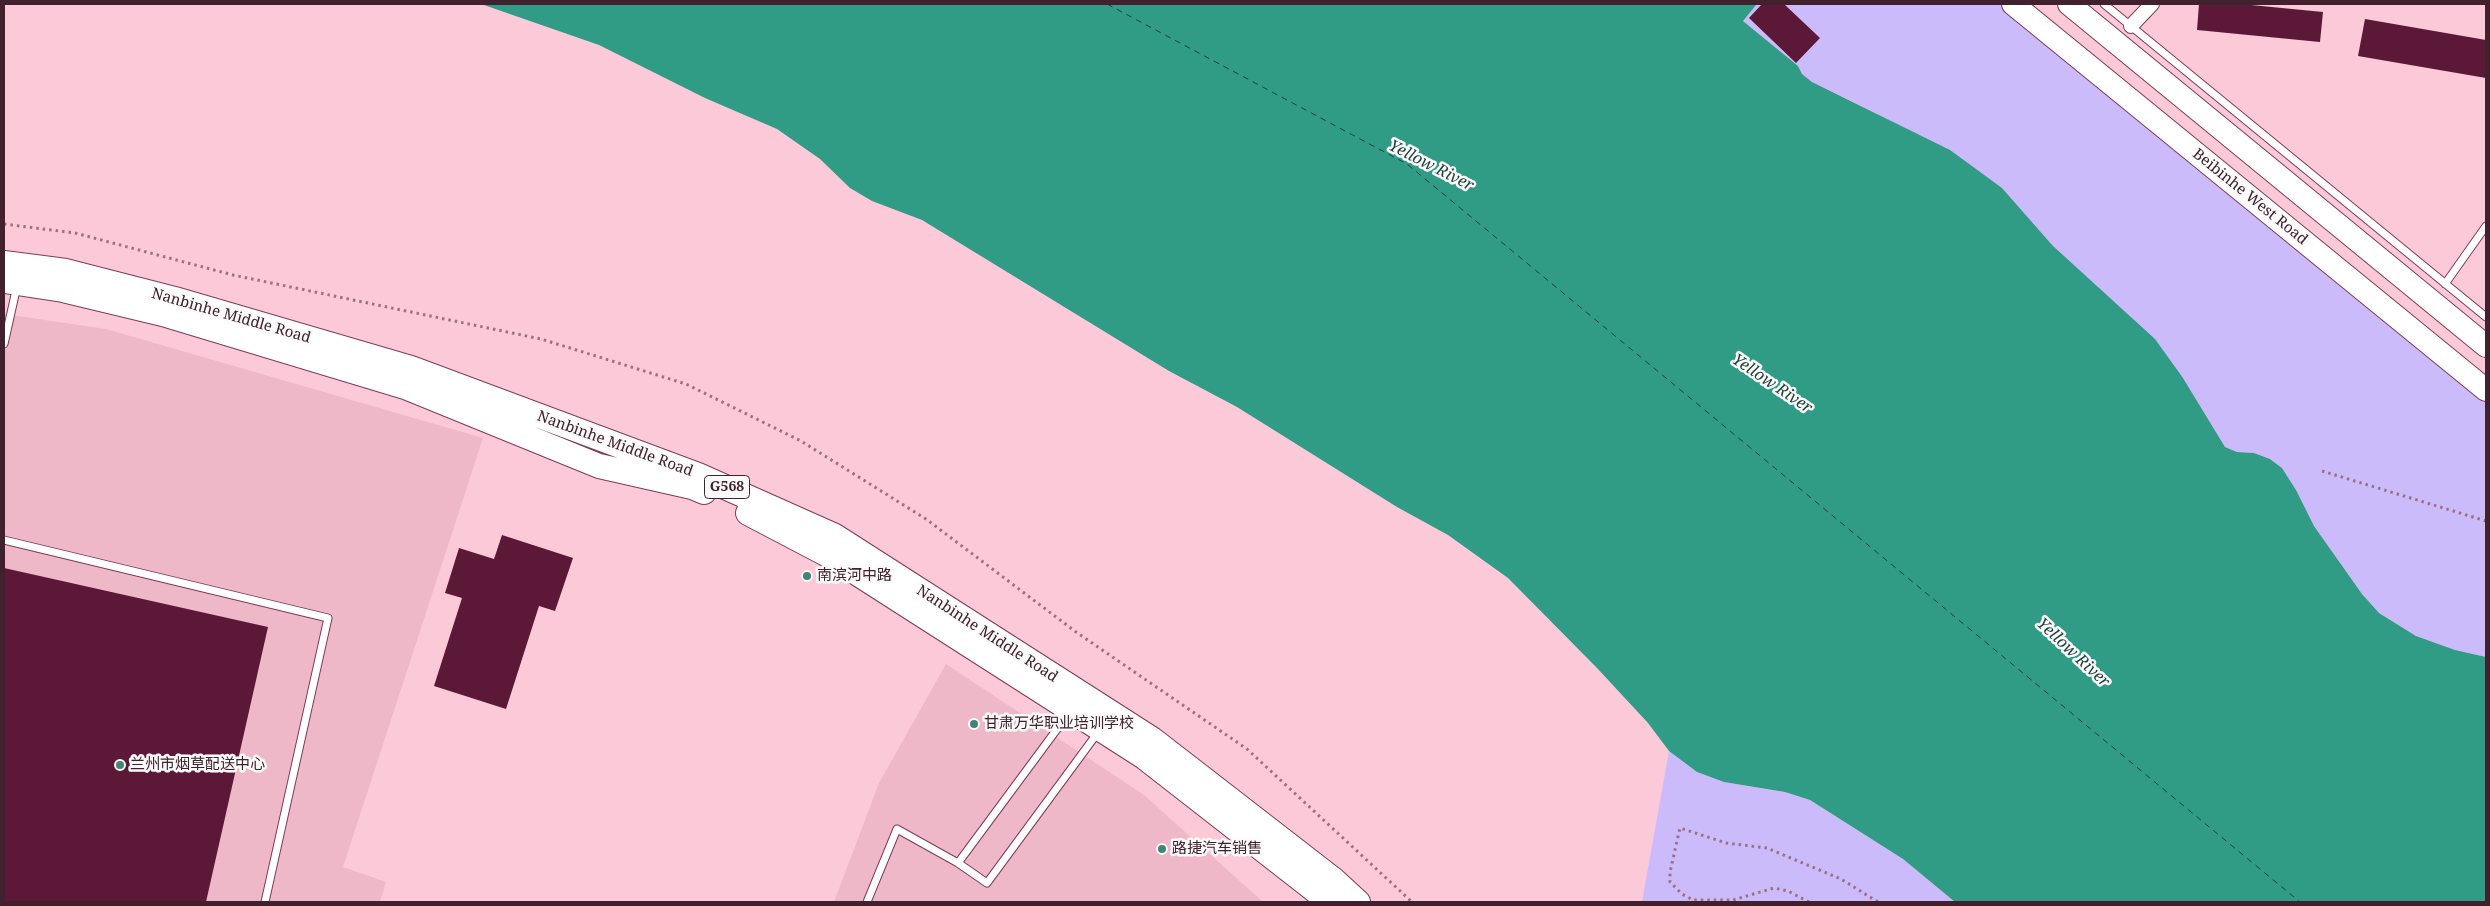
<!DOCTYPE html>
<meta charset="utf-8">
<style>
body{margin:0}
#map{position:relative;width:2490px;height:906px;overflow:hidden;background:#fcc9d9;font-family:"Noto Serif",serif}
canvas{display:block}
.frame{position:absolute;inset:0;border:5px solid #41212d;pointer-events:none}
</style>
<div id="map">
<canvas width="2490" height="906"></canvas>
<div class="frame"></div>
</div>
<script>
const context = document.querySelector('canvas').getContext('2d');
context.lineJoin = 'round';
function fill(path, color) { context.fillStyle = color; context.fill(path, 'evenodd'); }
const toPath = rows => new Path2D(rows.map(r => 'M' + r).join(''));
function stroke(path, color, width, dash) { context.strokeStyle = color; context.lineWidth = width; context.lineCap = dash ? 'butt' : 'round'; context.setLineDash(dash || []); context.stroke(path); }
function drawText(font, color, halo, rows, align = 'center') {
  context.font = font + ' "Noto Serif","Noto Sans SC",serif'; context.lineWidth = 5; context.setLineDash([]); context.textBaseline = 'middle'; context.strokeStyle = halo; context.fillStyle = color; for (const [text, x, y, turn = 0] of rows) {
    context.save(); context.translate(x, y); context.rotate((+turn || 0) * Math.PI / 180); context.textAlign = isNaN(turn) ? turn : align; if (halo) context.strokeText(text, 0, 0); context.fillText(text, 0, 0); context.restore();
  }
}
const built = toPath([
 [4,314,106,329,483,438,343,867,386,882,380,902,4,902],
 [946,664,1144,795,1263,902,834,902,879,783]
]);
const green = toPath([
 [1757,4,2013,4,2486,390,2486,657,2455,650,2416,636,2379,613,2362,594,2314,526,2296,490,2282,468,2270,459,2254,453,2237,452,2225,447,2183,378,2053,246,2002,188,1874,112,1812,82,1802,74,1798,66,1743,21],
 [1669,751,1697,772,1724,782,1785,792,1810,800,1903,859,1955,902,1642,902]
]);
const water = toPath([
 [481,4,1757,4,1743,21,1798,66,1802,74,1812,82,1950,150,2002,188,2053,246,2155,339,2183,378,2225,447,2237,452,2254,453,2270,459,2282,468,2296,490,2314,526,2362,594,2379,613,2416,636,2455,650,2486,657,2486,902,1955,902,1903,859,1810,800,1785,792,1724,782,1697,772,1669,751,1648,723,1597,668,1508,578,1448,535,1397,507,1237,407,1169,371,922,220,872,201,850,188,820,159,777,129,705,98,599,45]
]);
const ferry = toPath([
 [1107,4,1407,164,2300,902]
]);
const building = toPath([
 [1762,4,1784,4,1820,38,1796,63,1749,18],
 [2199,4,2241,4,2323,12,2320,42,2197,30],
 [2365,19,2486,40,2486,78,2358,56],
 [502,535,573,558,555,611,539,606,506,709,434,686,462,598,445,593,459,548,494,559],
 [4,568,268,627,206,902,4,902]
]);
const path = toPath([
 [4,224,75,233,233,275,541,339,686,384,801,441,926,519,1076,632,1247,749,1412,902],
 [2322,471,2486,521],
 [1809,902,1788,891,1774,888,1733,900,1693,900,1682,894,1670,882,1670,872,1680,828,1726,843,1767,848,1841,879,1878,902]
]);
const service = toPath([
 [2104,4,2486,317],
 [2445,284,2486,226],
 [4,344,17,286],
 [4,540,328,618,265,902],
 [958,863,1069,713],
 [867,902,897,829,958,863,987,883,1099,731]
]);
const minor = toPath([
 [2131,26,2152,4]
]);
const primary = toPath([
 [2013,4,2486,390],
 [2069,4,2486,346]
]);
const trunk = toPath([
 [4,263,66,271,175,299,411,368,698,475,835,536,1152,739,1334,880,1358,902],
 [4,281,63,290,163,314,405,387,599,466,692,487,704,492],
 [748,513,830,556,1144,757,1330,902]
]);
const markers = [
 [807,576,5,"#428475"],
 [974,724,5,"#428475"],
 [120,765,5,"#428475"],
 [1162,849,5,"#428475"]
];
const shields = [
 [727,487,45]
];
const shieldNames = [
 ["G568",727,487]
];
const streetNames = [
 ["Beibinhe West Road",2250,197,39],
 ["Nanbinhe Middle Road",231,316,16],
 ["Nanbinhe Middle Road",615,444,20],
 ["Nanbinhe Middle Road",987,634,33]
];
const poiNames = [
 ["南滨河中路",817,576],
 ["甘肃万华职业培训学校",984,724],
 ["兰州市烟草配送中心",130,765],
 ["路捷汽车销售",1172,849]
];
const waterNames = [
 ["Yellow River",1431,166,27],
 ["Yellow River",1772,384,34],
 ["Yellow River",2073,653,43]
];
fill(built, '#efb8c9');
fill(green, '#ccbbfa');
fill(water, '#309c86');
stroke(ferry, '#214139', 1, [6, 5]);
fill(building, '#5c1837');
stroke(service, '#813a57', 9);
stroke(minor, '#813a57', 16);
stroke(primary, '#813a57', 24);
stroke(trunk, '#813a57', 26);
stroke(path, '#9b7280', 3, [2.5, 4]);
stroke(service, '#fff', 7);
stroke(minor, '#fff', 14);
stroke(primary, '#fff', 22);
stroke(trunk, '#fff', 24);
for (const [x, y, r, color] of markers) { const dot = new Path2D(); dot.arc(x, y, r, 0, 2 * Math.PI); context.fillStyle = color; context.fill(dot); stroke(dot, '#fafafa', 2); }
for (const [x, y, w] of shields) { const box = new Path2D(); box.roundRect(x - w / 2, y - 11.5, w, 23, 4); context.fillStyle = '#fafafa'; context.fill(box); stroke(box, '#41212d', 1); }
drawText('bold 14px', '#41212d', null, shieldNames);
drawText('15px', '#41212d', '#fafafa', streetNames);
drawText('15px', '#41212d', '#fafafa', poiNames, 'left');
drawText('italic 16px', '#214139', '#fafafa', waterNames);
</script>
